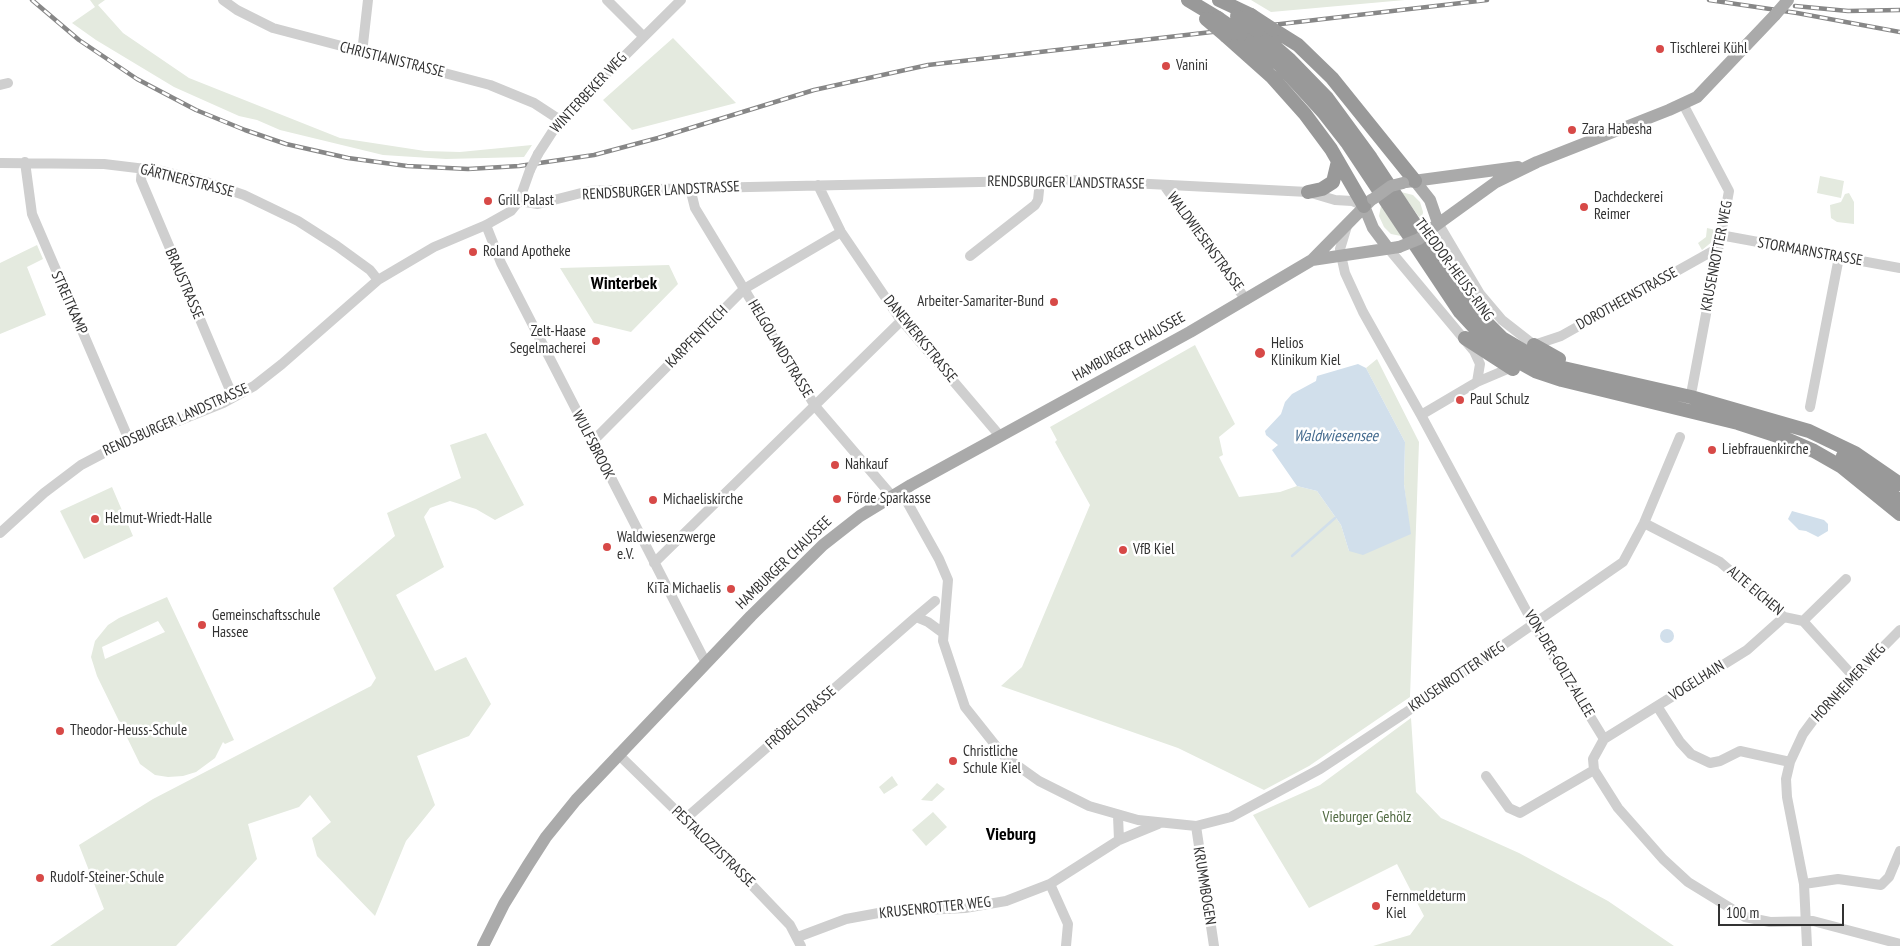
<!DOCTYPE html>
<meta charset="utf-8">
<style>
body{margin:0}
#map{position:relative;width:1900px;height:946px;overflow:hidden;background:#fff;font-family:"PT Sans Narrow",sans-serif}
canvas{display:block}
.scale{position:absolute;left:1718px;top:904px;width:126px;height:22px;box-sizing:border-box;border:2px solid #323232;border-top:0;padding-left:6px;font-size:15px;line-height:18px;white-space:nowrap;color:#323232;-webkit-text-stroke:4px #fff;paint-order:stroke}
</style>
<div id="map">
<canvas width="1900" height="946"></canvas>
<div class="scale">100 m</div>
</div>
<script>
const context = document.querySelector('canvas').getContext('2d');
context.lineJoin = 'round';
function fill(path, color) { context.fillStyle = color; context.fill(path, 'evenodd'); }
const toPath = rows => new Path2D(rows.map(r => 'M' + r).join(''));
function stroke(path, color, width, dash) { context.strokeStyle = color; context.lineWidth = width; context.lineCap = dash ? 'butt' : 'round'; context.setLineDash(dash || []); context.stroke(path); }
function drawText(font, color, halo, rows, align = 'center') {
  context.font = font + ' "PT Sans Narrow",sans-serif'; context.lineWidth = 5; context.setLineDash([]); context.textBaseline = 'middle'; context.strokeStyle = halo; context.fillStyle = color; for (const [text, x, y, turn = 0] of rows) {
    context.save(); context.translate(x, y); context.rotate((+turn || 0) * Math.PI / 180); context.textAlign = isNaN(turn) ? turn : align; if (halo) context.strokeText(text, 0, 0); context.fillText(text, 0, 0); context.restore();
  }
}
const green = toPath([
 [90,0,105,0,98,5,123,33,189,78,340,138,425,151,460,152,532,145,524,157,446,159,383,155,280,130,257,120,239,116,174,87,96,40,72,23,95,7],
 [1251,0,1405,0,1271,12],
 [673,38,736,103,632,130,603,100],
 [1820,176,1844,181,1841,198,1817,193],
 [1401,192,1413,195,1420,202,1423,212,1422,221],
 [1849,193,1854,202,1854,224,1837,222,1831,218,1830,205,1841,202,1845,194],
 [1381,206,1401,235,1401,236,1391,234,1384,227,1379,216],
 [1707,228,1716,230,1713,241,1702,250,1698,243,1706,237],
 [37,245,43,259,27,267,46,315,0,334,0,263],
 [669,265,678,284,631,332,594,323,560,268],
 [1195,345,1235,424,1219,437,1223,455,1219,457,1239,497,1280,492,1297,486,1317,491,1341,525,1349,551,1410,533,1404,484,1405,442,1366,368,1377,359,1419,442,1410,697,1309,766,1264,790,1178,748,1001,686,1022,667,1090,505,1055,442,1057,440,1050,427],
 [486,433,524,505,495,520,476,509,450,501,430,508,424,517,444,567,396,595,435,671,466,657,491,704,469,736,417,756,435,805,406,841,375,916,317,856,312,838,331,822,310,795,299,807,248,824,257,859,176,946,50,946,104,909,79,845,153,799,371,686,376,678,333,588,395,536,387,513,461,478,450,445],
 [112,487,133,536,84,559,60,511],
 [167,597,234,740,225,744,223,742,215,758,196,772,183,776,168,777,155,775,140,764,97,676,91,657,95,641,108,625,119,618],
 [158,621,165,632,105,659,102,647],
 [1411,718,1416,792,1441,818,1519,853,1608,901,1674,946,1373,946,1410,935,1424,916,1397,864,1309,908,1253,815,1320,785],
 [892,776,898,785,884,794,879,787],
 [937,783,945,789,932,801,921,800],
 [933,812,947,827,926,846,912,830]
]);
const water = toPath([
 [1358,364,1366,368,1405,442,1404,484,1411,534,1363,555,1349,551,1341,525,1317,491,1297,486,1272,450,1278,445,1266,435,1265,431,1281,414,1285,402,1292,394,1316,381,1317,376],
 [1792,511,1824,520,1828,524,1828,531,1818,537,1806,531,1799,530,1788,519],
 '1660 636a7 7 0 1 1 14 0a7 7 0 1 1-14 0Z'
]);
const stream = toPath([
 [1292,556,1335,518]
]);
const minor = toPath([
 [223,0,237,10,273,28,490,85,534,103,560,120],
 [607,0,643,36],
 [362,53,368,0],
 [0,85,8,83],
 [1683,104,1729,191,1692,389],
 [538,154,560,120,681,0],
 [25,162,32,214,129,440],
 [0,163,104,164,162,171,206,182,244,195,298,221,337,246,370,270,378,280],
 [142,168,141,180,233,397],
 [818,185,841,232,898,316,1000,436],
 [1164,185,1246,300],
 [690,188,695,208,815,406,892,496],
 [519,201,538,204,589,191,612,190,1071,180,1308,192,1335,200,1352,201,1364,206],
 [1438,223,1480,294,1502,320,1534,345,1561,336,1718,248],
 [486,225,501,263,706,663],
 [1347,226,1340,249,1341,255,1345,273,1363,312,1421,415,1534,625,1604,739,1593,759,1594,770,1618,808,1663,859,1688,882,1745,917,1770,922,1813,921,1900,944],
 [1720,235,1900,268],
 [1388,248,1474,351,1480,364,1477,382],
 [970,256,1035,205,1038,200,1040,181],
 [1810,407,1839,257],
 [1421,415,1477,382,1510,368],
 [591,440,598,436,744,289,841,232],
 [901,491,939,559,948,580,943,641,965,707,1004,756,1039,781,1089,806,1138,820,1196,826,1231,817,1320,769,1405,713,1623,562,1644,523,1680,437],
 [1644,523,1720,562,1784,617,1803,621,1853,676],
 [0,533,44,493,81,465,123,443,223,403,254,386,282,364,378,280,434,247,486,225,511,211,519,201,530,170],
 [654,563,901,321],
 [916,617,935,601],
 [1803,621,1846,579],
 [1657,706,1680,742,1691,754,1710,763,1720,761,1740,751,1790,762],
 [1604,739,1747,650,1784,617],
 [618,754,746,879,790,925,801,946],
 [1486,776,1509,808,1520,813,1594,770],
 [1118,816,1119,840],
 [685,819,916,617,928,622,943,633],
 [1196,826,1214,946],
 [1050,884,1068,924,1066,946],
 [1804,884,1838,879,1881,885,1889,877,1900,851],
 [798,937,846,919,884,912,965,908,1006,901,1050,884,1119,840,1158,824],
 [1807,946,1804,884,1787,797,1786,779,1790,762,1803,734,1820,711,1900,630]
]);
const major = toPath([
 [1415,181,1430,200,1438,223],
 [1406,182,1518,167],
 [1364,206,1373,228,1388,248],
 [1431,229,1496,182,1537,162,1669,110,1697,97,1775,15],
 [1312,260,1399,247],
 [483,946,504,904,528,865,546,837,576,800,751,616,823,545,860,516,911,485,1190,332,1312,260,1371,200]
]);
const highway = toPath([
 [1188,0,1218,18],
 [1219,0,1251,15],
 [1274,30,1298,45,1332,78,1415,181],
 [1257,31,1289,59,1327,98,1371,158,1468,304,1502,338,1529,354,1559,367,1691,397,1809,431,1855,453,1900,484],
 [1241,34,1280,65,1323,112,1348,144,1460,312,1484,338,1508,356,1535,371,1562,380,1738,423,1784,438,1814,451,1842,467,1900,514],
 [1226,36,1272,77,1305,114,1331,149,1364,206],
 [1308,192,1322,189,1333,182,1338,161],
 [1465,338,1513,369],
 [1534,345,1559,359],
 [1843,456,1900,501]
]);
const rail = toPath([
 [32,0,79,40,137,79,196,110,245,130,286,144,348,158,407,166,468,169,519,166,594,155,658,138,814,90,928,65,1487,0],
 [1709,0,1797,13,1900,32],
 [1795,6,1848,11,1900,10]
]);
const minorBridge = toPath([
 [530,170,538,154]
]);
const majorBridge = toPath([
 [1775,15,1788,0],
 [1373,199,1391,186,1403,183],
 [1399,247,1419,239,1431,229]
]);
const highwayBridge = toPath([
 [1251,15,1274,30],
 [1237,16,1257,31],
 [1218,18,1241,34],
 [1206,19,1226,36]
]);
const markers = [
 [1660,49,5,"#d74947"],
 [1166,66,5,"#d74947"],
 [1572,130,5,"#d74947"],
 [488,201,5,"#d74947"],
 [1584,207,5,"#d74947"],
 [473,252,5,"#d74947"],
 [1054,302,5,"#d74947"],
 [596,341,5,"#d74947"],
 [1260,353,6,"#d74947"],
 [1460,400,5,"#d74947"],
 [1712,450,5,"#d74947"],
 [835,465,5,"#d74947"],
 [837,499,5,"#d74947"],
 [653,500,5,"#d74947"],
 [95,519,5,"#d74947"],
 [607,547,5,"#d74947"],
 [1123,550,5,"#d74947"],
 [731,589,5,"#d74947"],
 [202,625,5,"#d74947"],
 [60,731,5,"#d74947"],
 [953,761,5,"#d74947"],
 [40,878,5,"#d74947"],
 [1376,906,5,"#d74947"]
];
const poiNames = [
 ["Tischlerei Kühl",1670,49],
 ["Vanini",1176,66],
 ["Zara Habesha",1582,130],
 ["Dachdeckerei",1594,198],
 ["Reimer",1594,215],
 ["Grill Palast",498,201],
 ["Roland Apotheke",483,252],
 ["Arbeiter-Samariter-Bund",1044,302,"right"],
 ["Zelt-Haase",586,332,"right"],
 ["Segelmacherei",586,349,"right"],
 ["Helios",1271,344],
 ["Klinikum Kiel",1271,361],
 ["Paul Schulz",1470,400],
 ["Liebfrauenkirche",1722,450],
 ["Nahkauf",845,465],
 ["Förde Sparkasse",847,499],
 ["Michaeliskirche",663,500],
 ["Helmut-Wriedt-Halle",105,519],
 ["Waldwiesenzwerge",617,538],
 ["e.V.",617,555],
 ["VfB Kiel",1133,550],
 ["KiTa Michaelis",721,589,"right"],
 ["Gemeinschaftsschule",212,616],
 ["Hassee",212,633],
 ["Theodor-Heuss-Schule",70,731],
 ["Christliche",963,752],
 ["Schule Kiel",963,769],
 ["Rudolf-Steiner-Schule",50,878],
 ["Fernmeldeturm",1386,897],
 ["Kiel",1386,914]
];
const streetNames = [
 ["CHRISTIANISTRASSE",392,60,14],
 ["WINTERBEKER WEG",589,93,-47],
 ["GÄRTNERSTRASSE",187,181,14],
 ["RENDSBURGER LANDSTRASSE",1066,183,1],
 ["RENDSBURGER LANDSTRASSE",661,191,-3],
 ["WALDWIESENSTRASSE",1205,242,54],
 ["STORMARNSTRASSE",1810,252,10],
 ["KRUSENROTTER WEG",1717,256,-79],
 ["THEODOR-HEUSS-RING",1454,270,54],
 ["BRAUSTRASSE",184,284,67],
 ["DOROTHEENSTRASSE",1627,299,-29],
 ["STREITKAMP",69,303,66],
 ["KARPFENTEICH",697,337,-45],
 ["DANEWERKSTRASSE",920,339,51],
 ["HAMBURGER CHAUSSEE",1129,347,-29],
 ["HELGOLANDSTRASSE",780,349,59],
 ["RENDSBURGER LANDSTRASSE",176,420,-24],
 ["WULFSBROOK",593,445,63],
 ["HAMBURGER CHAUSSEE",784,563,-44],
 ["ALTE EICHEN",1755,591,40],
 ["VON-DER-GOLTZ-ALLEE",1559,664,59],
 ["KRUSENROTTER WEG",1457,677,-34],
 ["VOGELHAIN",1697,681,-32],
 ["HORNHEIMER WEG",1849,683,-47],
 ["FRÖBELSTRASSE",801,718,-41],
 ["PESTALOZZISTRASSE",713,847,44],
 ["KRUMMBOGEN",1204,886,81],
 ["KRUSENROTTER WEG",935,908,-6]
];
const parkNames = [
 ["Vieburger Gehölz",1367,818]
];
const waterNames = [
 ["Waldwiesensee",1336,436]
];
const quarterNames = [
 ["Winterbek",624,284],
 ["Vieburg",1011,835]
];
fill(green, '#e4eadf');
fill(water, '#d1dfeb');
stroke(stream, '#d1dfeb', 2.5);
stroke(minor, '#cfcfcf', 10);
stroke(major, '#aaa', 12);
stroke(highway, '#999', 14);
stroke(rail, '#878787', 4.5);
stroke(rail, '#fff', 2.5, [8]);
stroke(minorBridge, '#cfcfcf', 10);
stroke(majorBridge, '#aaa', 12);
stroke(highwayBridge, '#999', 14);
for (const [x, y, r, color] of markers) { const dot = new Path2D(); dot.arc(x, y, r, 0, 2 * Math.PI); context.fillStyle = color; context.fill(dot); stroke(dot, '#fff', 2); }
drawText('15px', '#323232', '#fff', poiNames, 'left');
drawText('15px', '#323232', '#fff', streetNames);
drawText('15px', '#526b43', '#fff', parkNames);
drawText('italic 16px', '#466c8f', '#fff', waterNames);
drawText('bold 18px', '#000', '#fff', quarterNames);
</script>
